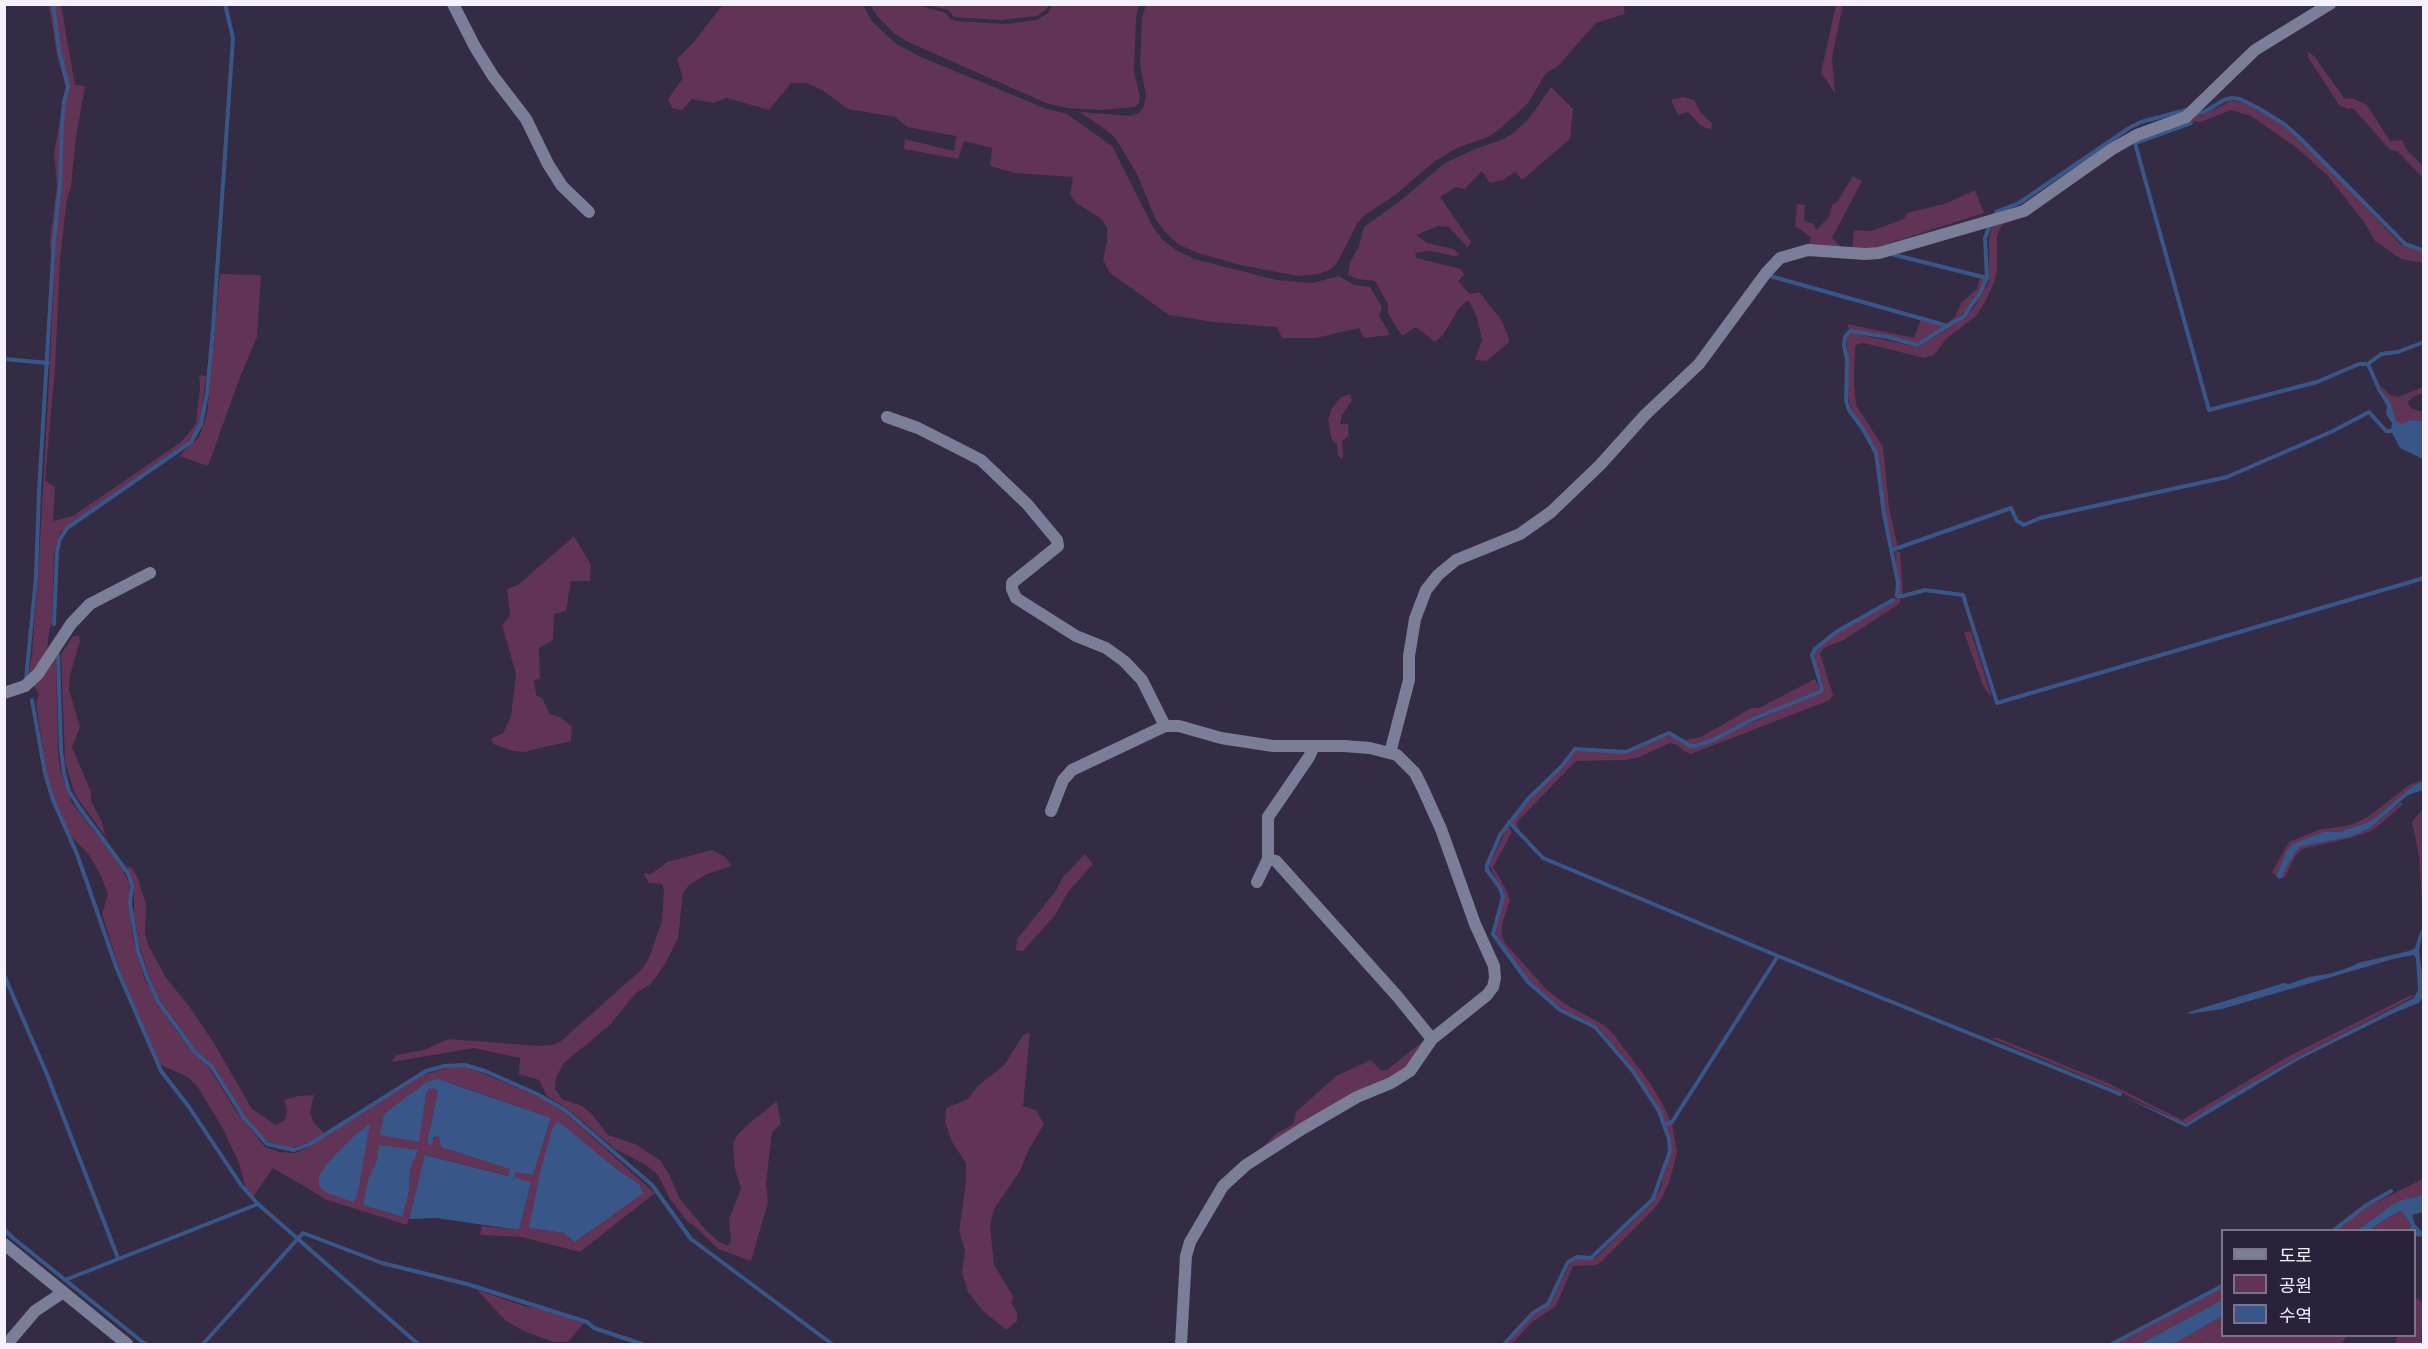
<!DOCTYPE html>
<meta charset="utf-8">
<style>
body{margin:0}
#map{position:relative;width:2428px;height:1349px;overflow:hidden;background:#342b44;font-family:Inter,"Noto Sans KR",sans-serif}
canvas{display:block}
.frame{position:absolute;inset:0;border:6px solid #f5f1ff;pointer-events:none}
.legend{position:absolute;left:2221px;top:1229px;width:195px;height:108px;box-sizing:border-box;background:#2a213a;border:2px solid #7b7489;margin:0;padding:8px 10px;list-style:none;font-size:18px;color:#f5f1ff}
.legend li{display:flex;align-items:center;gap:12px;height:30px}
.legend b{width:30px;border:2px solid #7b7489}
</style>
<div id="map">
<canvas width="2428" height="1349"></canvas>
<div class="frame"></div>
<ul class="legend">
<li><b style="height:8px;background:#7b7e99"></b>도로</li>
<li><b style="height:16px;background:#613355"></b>공원</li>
<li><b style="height:16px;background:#395689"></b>수역</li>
</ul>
</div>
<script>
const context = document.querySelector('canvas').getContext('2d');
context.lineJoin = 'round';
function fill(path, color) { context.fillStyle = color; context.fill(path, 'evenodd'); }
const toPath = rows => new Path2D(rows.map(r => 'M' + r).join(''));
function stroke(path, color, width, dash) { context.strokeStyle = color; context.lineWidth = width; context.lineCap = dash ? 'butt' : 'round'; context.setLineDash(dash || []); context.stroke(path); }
const green = toPath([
 [729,4,863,5,872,21,895,43,921,57,1044,108,1067,114,1112,146,1153,227,1163,240,1176,250,1194,259,1277,280,1312,283,1339,276,1354,285,1370,287,1382,307,1379,315,1390,335,1364,338,1359,328,1316,338,1282,338,1277,327,1213,322,1169,315,1110,273,1103,260,1107,241,1107,227,1100,218,1076,203,1070,195,1073,177,1015,173,990,166,992,148,964,141,958,159,904,149,905,139,954,151,956,136,907,127,895,117,848,109,822,90,807,83,791,83,769,110,727,98,713,103,692,99,682,110,672,108,668,99,683,78,677,59,693,43,720,8],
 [49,5,61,5,75,85,85,86,76,137,71,186,67,199,60,259,55,368,45,480,55,487,53,521,73,516,181,442,196,424,200,387,199,375,206,376,200,425,188,442,69,524,60,533,54,552,52,622,49,632,47,651,28,678,32,654,38,576,50,363,55,251,51,251,50,241,57,185,54,153,66,87,57,55],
 [870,5,917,5,946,13,950,19,956,21,1005,24,1037,20,1048,13,1052,5,1139,5,1136,18,1134,72,1140,96,1139,103,1135,107,1102,110,1067,108,1046,103,906,41,895,34,878,17],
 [927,5,1048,5,1047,9,1037,16,1000,20,954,17,948,10],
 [1146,5,1623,4,1625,14,1596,23,1557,67,1546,73,1528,103,1500,129,1488,137,1457,148,1435,161,1395,195,1368,213,1358,222,1337,263,1330,270,1318,274,1298,276,1240,265,1195,252,1178,244,1165,232,1155,218,1137,174,1116,139,1105,129,1079,112,1130,116,1139,113,1144,106,1146,96,1140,64,1142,17],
 [1836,5,1843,5,1832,58,1835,93,1821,73],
 [2307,51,2314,56,2345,99,2352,98,2367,105,2390,141,2402,140,2407,150,2423,166,2423,178,2397,151,2390,150,2353,108,2349,109,2340,106,2309,59],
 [1551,87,1573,109,1570,139,1522,180,1515,172,1503,180,1490,183,1482,171,1465,189,1456,187,1440,197,1471,242,1468,248,1449,227,1438,226,1416,235,1427,243,1454,249,1459,255,1454,256,1430,251,1415,253,1417,258,1461,269,1464,275,1458,281,1470,294,1479,292,1502,321,1510,341,1487,361,1475,360,1482,340,1477,317,1468,300,1459,308,1443,335,1435,342,1416,327,1402,336,1388,313,1388,304,1375,281,1357,279,1348,275,1350,262,1359,246,1364,227,1400,201,1445,163,1475,149,1502,140,1515,132,1531,116],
 [1683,97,1694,100,1701,113,1712,123,1711,130,1700,125,1688,112,1678,115,1671,100],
 [2230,101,2244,102,2284,126,2316,154,2400,244,2423,253,2423,263,2401,259,2375,241,2364,222,2328,176,2297,148,2251,116,2231,110,2201,122,2191,121,2138,139,2043,204,2021,217,2002,225,1997,235,1997,270,1994,283,1985,302,1976,316,1947,338,1934,355,1924,358,1868,344,1860,343,1855,346,1854,384,1856,405,1883,447,1889,507,1898,548,1894,549,1885,514,1877,452,1863,427,1855,419,1848,399,1847,338,1851,333,1918,347,1954,325,1973,309,1989,282,1989,237,1993,225,2024,213,2137,136,2188,119,2191,120,2195,116,2201,116],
 [1853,176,1862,181,1832,238,1842,248,1809,245,1811,237,1795,226,1797,204,1805,205,1804,221,1814,224,1816,230,1829,217,1832,205,1837,202],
 [1975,190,1984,213,1878,247,1852,249,1854,230,1871,231,1904,219,1907,213,1947,203],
 [220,274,261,275,257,337,240,377,208,466,179,456,199,437,207,414],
 [1980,278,1985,279,1970,307,1950,324,1947,323,1955,317,1961,303,1977,289],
 [1921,320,1945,326,1917,344,1850,330,1847,324,1914,338],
 [2380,385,2390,395,2398,397,2423,387,2423,393,2413,397,2408,402,2410,408,2423,412,2423,421,2412,420,2401,425,2396,421,2390,401,2378,387],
 [1350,394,1352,400,1342,415,1340,424,1348,424,1349,436,1342,441,1343,459,1338,456,1337,444,1332,440,1328,420,1332,408,1341,397],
 [574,536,591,565,590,581,571,581,566,611,554,614,553,640,539,648,540,679,534,680,536,695,542,698,550,714,560,717,572,727,571,741,524,752,513,751,493,744,491,739,503,733,511,716,516,674,502,625,510,616,507,589,518,585],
 [1895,551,1900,552,1903,592,1899,604,1842,641,1825,647,1820,653,1833,695,1830,700,1691,754,1684,751,1677,745,1670,743,1637,758,1625,760,1576,761,1517,822,1518,830,1511,822,1530,799,1563,768,1575,751,1628,753,1654,740,1672,735,1690,747,1695,747,1822,692,1824,689,1821,678,1815,668,1814,653,1830,638,1897,598,1899,592],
 [1971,631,1992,698,1983,686,1964,632],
 [73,636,79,636,80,641,70,675,69,690,80,727,72,747,91,792,91,801,101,820,106,837,75,795,65,762,61,654],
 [56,655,58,752,61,773,72,803,121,866,129,883,129,903,133,939,145,980,174,1028,193,1052,210,1069,236,1111,265,1147,280,1152,296,1153,308,1147,423,1075,453,1066,468,1067,537,1096,564,1112,655,1193,580,1252,522,1237,480,1235,482,1226,519,1230,531,1184,514,1178,516,1171,533,1175,551,1118,451,1083,427,1082,418,1142,426,1094,429,1089,434,1087,438,1089,437,1096,427,1142,439,1136,441,1147,511,1169,509,1176,426,1155,407,1225,327,1200,273,1168,253,1197,246,1189,239,1163,222,1127,197,1086,188,1077,159,1064,119,968,102,914,108,894,100,874,89,855,71,836,54,799,46,772,36,702,39,695,34,685],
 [370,1124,364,1149,357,1197,328,1162],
 [417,1151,410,1170,409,1191,401,1217,363,1205,368,1179,377,1160],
 [615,1168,639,1184,610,1214,583,1237,576,1241,564,1233,529,1228],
 [1815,679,1820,689,1812,694,1752,718,1711,739,1691,745,1685,740,1701,737,1751,708,1759,708],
 [2423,780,2423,782,2414,785,2375,818,2366,823,2339,832,2323,832,2287,850,2276,876,2272,872,2289,842,2321,829,2347,826,2358,822,2369,816,2409,785],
 [2401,802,2403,804,2383,822,2371,831,2350,838,2302,849,2295,856,2285,877,2282,878,2285,867,2299,847,2353,836,2370,828],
 [2423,809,2423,921,2419,855,2412,822],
 [1508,826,1512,832,1493,867,1506,889,1510,900,1502,924,1502,936,1505,943,1546,989,1565,1004,1604,1025,1614,1035,1650,1083,1662,1103,1672,1124,1677,1152,1670,1180,1662,1198,1654,1209,1602,1261,1596,1265,1573,1266,1556,1306,1531,1323,1512,1344,1506,1344,1532,1316,1550,1304,1571,1262,1574,1259,1595,1258,1650,1205,1660,1190,1671,1148,1660,1111,1631,1066,1599,1028,1568,1013,1528,982,1497,936,1495,931,1504,893,1489,865],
 [712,850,725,857,732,866,707,874,689,885,683,893,678,938,665,964,651,984,636,993,610,1025,564,1063,556,1077,555,1089,562,1099,582,1106,591,1113,608,1135,635,1144,660,1160,669,1174,680,1199,706,1230,719,1242,728,1246,731,1241,729,1219,741,1189,735,1169,733,1143,738,1134,751,1122,777,1101,781,1124,772,1132,766,1183,768,1202,751,1261,718,1249,696,1227,688,1222,670,1199,658,1175,646,1165,615,1149,568,1109,547,1096,539,1080,519,1074,520,1058,474,1048,392,1062,396,1055,424,1050,448,1039,539,1046,552,1045,561,1041,642,969,649,958,662,921,664,891,662,884,649,883,643,873,651,874,667,862],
 [1085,854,1093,864,1068,892,1056,914,1023,951,1016,950,1017,939,1055,892,1063,877],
 [127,866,132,868,138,879,146,904,145,933,149,947,167,979,189,1006,214,1043,252,1109,276,1125,284,1121,286,1117,287,1109,284,1100,297,1096,314,1095,310,1112,313,1122,324,1133,308,1143,291,1148,266,1141,245,1117,212,1065,195,1049,159,998,149,976,140,948,134,914,134,888],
 [2417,995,2298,1057,2221,1101,2186,1125,2114,1089,1991,1038,1998,1038,2108,1083,2182,1120,2289,1056,2409,996],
 [1030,1032,1023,1106,1036,1110,1044,1124,1027,1153,1020,1171,994,1209,990,1226,994,1265,1013,1296,1012,1304,1017,1313,1017,1321,1006,1330,983,1311,968,1292,962,1272,965,1249,959,1232,966,1182,966,1163,952,1142,945,1122,946,1108,968,1099,977,1087,1005,1064,1023,1035],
 [1427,1038,1407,1068,1254,1155,1276,1134,1293,1124,1296,1112,1336,1076,1371,1060,1381,1071,1387,1070],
 [2423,1179,2423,1195,2402,1200,2390,1206,2358,1230,2337,1230,2366,1207],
 [2403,1211,2411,1225,2410,1230,2370,1230,2387,1218],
 [2222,1287,2222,1300,2140,1344,2116,1344],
 [477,1290,524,1306,542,1309,584,1323,568,1342,554,1342,526,1332,506,1321],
 [2417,1298,2423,1303,2421,1344,2395,1344,2398,1336,2414,1336,2415,1301],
 [2222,1316,2222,1336,2347,1336,2341,1344,2172,1344]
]);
const water = toPath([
 [2378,387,2390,401,2396,421,2401,424,2412,420,2423,421,2423,459,2400,448,2391,431,2392,423,2386,414,2387,406,2376,388],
 [2423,782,2423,790,2408,795,2370,828,2353,836,2299,847,2286,867,2282,878,2279,879,2276,876,2287,850,2293,844,2323,832,2339,832,2366,823,2375,818,2414,785],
 [2423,929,2419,951,2424,988,2423,997,2419,1003,2396,1012,2300,1059,2186,1127,2120,1095,2186,1124,2221,1101,2298,1057,2414,998,2418,990,2416,959,2414,955,2393,959,2222,1009,2189,1014,2189,1012,2284,983,2289,984,2309,977,2333,973,2353,966,2358,963,2409,951,2415,948,2420,932],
 [438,1079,551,1118,533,1175,516,1172,514,1177,531,1183,519,1230,436,1218,409,1219,425,1155,508,1176,510,1169,441,1147,439,1136,433,1138,432,1146,427,1142,437,1096,438,1090,434,1088,429,1089,426,1094,419,1142,380,1135,384,1114,427,1082],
 [558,1121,615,1168,639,1184,643,1193,575,1242,564,1233,529,1228,540,1173,552,1129],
 [370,1124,357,1197,353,1202,325,1192,319,1186,319,1176,328,1162,355,1135],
 [379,1145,418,1150,410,1170,409,1191,402,1217,363,1205,368,1179,377,1160],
 [2423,1195,2423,1212,2412,1215,2415,1224,2423,1233,2421,1237,2415,1236,2414,1230,2410,1230,2411,1225,2402,1211,2387,1218,2370,1230,2358,1230,2390,1206,2402,1200],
 [2222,1300,2222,1316,2175,1343,2140,1344]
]);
const stream = toPath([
 [2196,114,2204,112,2224,100,2232,98,2240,99,2258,108,2284,124,2301,139,2405,244,2424,251],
 [2191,123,2135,143,2209,410,2317,382,2359,364,2368,364,2378,387],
 [1996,212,2019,203,2129,128,2141,122,2186,110],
 [1990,225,1985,238,1987,278,1980,293,1964,316,1917,345,1888,337,1850,331,1845,337,1844,346,1847,359,1846,400,1849,410,1863,429,1876,453,1884,514,1898,583,1897,596,1903,596,1925,590,1963,595,1997,703,2424,578],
 [1891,254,1987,278],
 [1770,276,1948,326],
 [4,359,48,363],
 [2368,364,2381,354,2398,352,2424,342],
 [1892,550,2011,508,2017,521,2024,525,2040,518,2227,477,2333,431,2369,412,2386,431,2391,431],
 [54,624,57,551,60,539,67,528,191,442,201,424,207,393,213,329,233,38,225,4],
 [58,655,61,750,64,773,69,791,79,807,128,873,132,886,130,903,138,951,147,977,158,1001,194,1051,212,1067,244,1118,267,1144,294,1150,310,1144,426,1071,444,1066,465,1065,485,1071,537,1094,565,1110,652,1185,691,1239,832,1344],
 [26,680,36,577,39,491,54,240,60,185,62,122,64,101,68,87,59,50,53,4],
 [32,700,45,773,53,800,77,854,117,969,161,1071,189,1107,241,1185,258,1204,418,1344],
 [1509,822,1543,858,1778,956,2120,1094],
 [4,975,46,1072,118,1258],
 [1664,1125,1672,1122,1778,956],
 [4,1229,13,1238,145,1344],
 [2334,1230,2365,1206,2391,1191],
 [65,1280,258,1204],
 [203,1344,303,1233,382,1263,467,1284,587,1322,594,1328,642,1344],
 [1504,1344,1533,1313,1548,1304,1568,1262,1577,1257,1591,1258,1653,1199,1670,1151,1669,1139,1659,1111,1632,1070,1595,1027,1560,1010,1528,982,1493,934,1503,897,1500,888,1487,870,1487,865,1500,835,1528,799,1562,766,1575,749,1626,752,1669,733,1691,746,1695,746,1713,740,1753,719,1820,692,1822,689,1812,655,1815,649,1836,632,1893,600],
 [2112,1344,2222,1286]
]);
const minor = toPath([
 [453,4,475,47,493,76,526,119,548,164,562,186,589,212],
 [887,417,918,428,981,460,1027,504,1057,540,1058,546,1012,583,1012,589,1016,598,1076,636,1106,648,1124,661,1142,680,1165,726],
 [4,693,25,686,38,674,71,624,90,604,150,573],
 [1390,753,1409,680,1409,656,1415,619,1426,590,1438,575,1456,560,1520,534,1551,512,1600,465,1645,415,1699,364,1766,273,1780,258,1808,250,1865,254,1879,253,2024,211,2112,149,2137,135,2186,117,2255,50,2330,4],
 [1051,811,1063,780,1072,770,1165,726,1179,726,1221,738,1273,746,1344,746,1370,748,1397,755,1415,773,1423,789,1441,829,1475,924,1494,966,1495,978,1493,987,1487,995,1432,1039,1410,1071,1391,1083,1357,1097,1302,1129,1246,1165,1223,1186,1190,1242,1186,1256,1181,1344],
 [1268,859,1276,861,1397,996,1432,1039],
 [1257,882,1268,859,1268,817,1309,757,1314,746],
 [7,1344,35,1311,62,1293]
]);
const tertiary = toPath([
 [4,1244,127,1344]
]);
fill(green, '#613355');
fill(water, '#395689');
stroke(stream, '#395689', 4);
stroke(minor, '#7b7e99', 12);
stroke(tertiary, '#7b7e99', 12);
</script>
